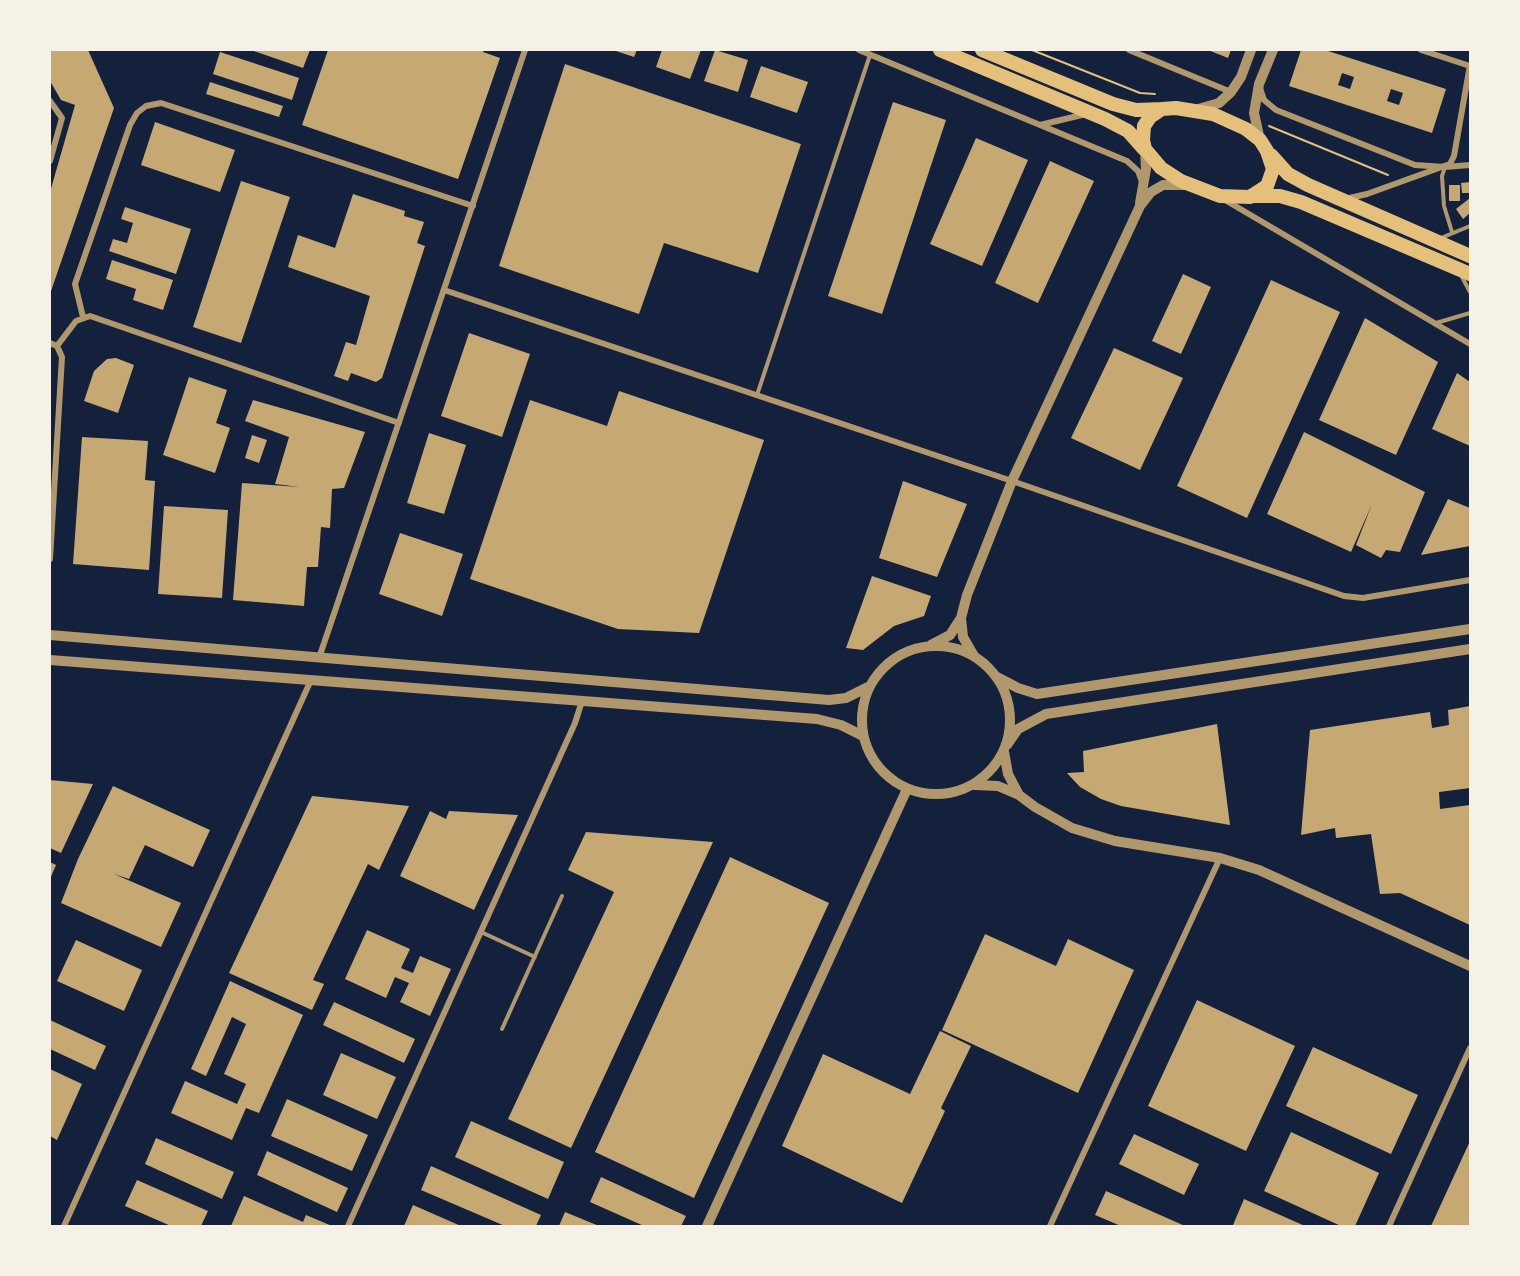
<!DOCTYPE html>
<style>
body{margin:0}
#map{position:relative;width:1520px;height:1276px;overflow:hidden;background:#14213d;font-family:Rubik,sans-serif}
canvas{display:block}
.frame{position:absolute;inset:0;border:51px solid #f6f1e7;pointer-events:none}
</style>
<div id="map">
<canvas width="1520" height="1276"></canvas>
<div class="frame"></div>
</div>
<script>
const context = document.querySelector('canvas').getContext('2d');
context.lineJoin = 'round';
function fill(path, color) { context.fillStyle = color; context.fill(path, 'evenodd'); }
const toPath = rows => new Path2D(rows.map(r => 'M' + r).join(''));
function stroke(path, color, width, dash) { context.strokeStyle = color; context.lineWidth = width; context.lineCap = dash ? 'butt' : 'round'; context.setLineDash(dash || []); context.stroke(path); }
const building = toPath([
 [50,50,88,50,114,108,50,294,50,192,75,105,61,100,50,81],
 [251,50,310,50,303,68],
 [328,50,484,50,483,52,500,58,458,179,302,125],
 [613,50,637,50,634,57],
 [662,50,701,50,690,79,656,67],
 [715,50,748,60,738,92,704,81],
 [1208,50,1231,50,1228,58],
 [1301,50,1325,50,1446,89,1432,133,1289,86],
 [1342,73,1354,77,1350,89,1338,85],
 [1391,89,1403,93,1399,105,1387,101],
 [220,52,299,78,292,100,213,74],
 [565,64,801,144,758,273,664,243,639,314,499,266],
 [761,66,808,82,797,113,750,97],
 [210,82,283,106,279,117,206,94],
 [893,102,946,120,882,314,828,296],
 [155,122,235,150,220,192,141,165],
 [976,138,1028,160,982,266,930,244],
 [1050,161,1094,181,1038,303,995,283],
 [241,181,290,197,241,343,193,327],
 [1470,182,1470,193,1462,193,1461,183],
 [1449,185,1460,185,1460,201,1449,201],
 [353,194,405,211,404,216,424,222,417,243,425,246,382,378,376,382,351,373,348,381,334,376,346,342,356,345,370,296,288,267,298,235,335,248],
 [1470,198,1470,213,1463,219,1456,209],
 [125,207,191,229,176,274,109,251,113,239,127,243,133,223,121,219],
 [112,260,173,280,163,310,133,300,136,289,106,279],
 [1183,274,1211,287,1181,354,1152,341],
 [1271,280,1340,312,1247,518,1177,486],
 [1365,318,1438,362,1396,455,1319,420],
 [469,333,530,354,502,437,441,416],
 [1114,348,1183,378,1140,470,1071,438],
 [116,358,134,365,118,413,84,401,94,371,107,359],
 [1457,373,1470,382,1470,446,1432,429],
 [189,377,227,390,216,423,230,428,215,473,163,455],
 [619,391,764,440,699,633,618,629,470,579,530,400,607,426],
 [253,400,365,432,344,488,332,489,330,528,321,527,318,567,307,567,304,606,233,600,242,483,300,487,275,484,289,437,245,421],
 [1304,432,1425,492,1400,552,1386,550,1381,558,1356,545,1372,504,1351,552,1267,514],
 [429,433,466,445,444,514,407,503],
 [252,435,267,440,259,463,245,458],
 [82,437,148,441,145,480,155,481,149,570,73,564],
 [903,481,967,504,937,577,879,558],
 [1448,499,1470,508,1470,546,1421,555],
 [164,506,228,510,222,598,158,594],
 [400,533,463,554,442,616,379,594],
 [872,576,931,596,924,616,894,626,863,650,846,648],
 [1470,706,1470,788,1439,792,1440,809,1470,805,1470,925,1400,893,1380,894,1371,834,1336,838,1335,828,1301,835,1310,730,1430,712,1432,728,1449,725,1448,710],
 [1217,724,1230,825,1121,806,1101,799,1080,787,1067,773,1084,772,1083,751],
 [50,780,93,784,61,853,50,848],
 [113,786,210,830,193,867,145,845,129,879,114,874,181,903,161,947,61,903,78,859],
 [312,796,409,806,379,870,368,864,313,980,324,984,312,1010,229,973],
 [430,811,446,819,449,811,518,815,474,910,400,876],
 [586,832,713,842,571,1148,508,1119,614,892,568,870],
 [730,857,829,903,694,1198,595,1152],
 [50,862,56,865,50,879],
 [367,930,410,949,401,968,413,973,420,956,451,969,430,1016,400,1002,409,983,395,977,386,998,345,979],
 [985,934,1056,966,1068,939,1134,970,1078,1093,942,1030],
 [76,940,142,970,124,1011,57,981],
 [230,981,303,1015,259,1113,246,1108,232,1140,171,1113,185,1081,237,1104,246,1084,224,1074,246,1024,232,1017,206,1076,191,1069],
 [1197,1000,1295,1046,1246,1151,1148,1106],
 [334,1002,415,1039,404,1063,323,1025],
 [50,1020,106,1046,95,1070,50,1049],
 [940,1031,971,1046,941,1108,945,1111,902,1203,782,1146,823,1054,910,1094],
 [1313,1047,1418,1095,1391,1154,1286,1106],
 [341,1053,396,1077,377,1119,323,1095],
 [50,1069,82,1084,57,1140,50,1136],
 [287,1099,368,1135,352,1171,271,1136],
 [471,1121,564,1162,548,1199,455,1157],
 [1291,1132,1379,1173,1355,1226,1341,1226,1264,1191],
 [1134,1134,1199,1164,1184,1195,1119,1164],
 [156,1138,234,1172,222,1199,145,1164],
 [1470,1141,1470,1226,1431,1226],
 [267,1151,348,1188,337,1212,257,1175],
 [431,1166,541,1215,536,1226,505,1226,421,1190],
 [601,1177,686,1216,681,1226,644,1226,590,1202],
 [137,1180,208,1211,201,1226,171,1226,125,1206],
 [1106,1191,1185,1226,1121,1226,1095,1215],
 [244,1196,303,1222,306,1215,332,1226,231,1226],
 [1244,1199,1305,1226,1233,1225],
 [413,1205,461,1226,404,1226],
 [565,1212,599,1226,559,1226]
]);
const path = toPath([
 [1032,50,1140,93,1155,94],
 [1269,126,1388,175]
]);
const service = toPath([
 [1445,167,1442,176,1444,206,1452,232],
 [1441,238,1470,226],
 [1461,275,1470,292],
 [1436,323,1470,313],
 [757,395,870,55],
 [481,932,535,957],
 [502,1029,562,896]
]);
const minor = toPath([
 [859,50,1127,161,1138,171,1142,182],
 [1129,50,1231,92],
 [1421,50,1470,66],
 [1260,88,1264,100,1276,110,1415,165,1445,167,1470,165],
 [50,101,62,118,50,161],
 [1040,125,1086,114],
 [1345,199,1367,194,1450,164,1454,156,1470,65],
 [1225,200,1470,344],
 [444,290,1012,481,1344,596,1363,598,1470,580],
 [83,317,75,284,130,125,137,113,146,106,161,103,473,206],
 [50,343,57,346,62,357,50,559],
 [57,346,76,321,90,316,399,423],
 [319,658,525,50],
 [64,1226,311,680],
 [348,1226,575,723,582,701],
 [1050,1226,1220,858],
 [1389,1226,1470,1048]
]);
const tertiary = toPath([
 [1195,110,1219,103,1231,92,1241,77,1251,50],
 [1260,140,1254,113,1259,84,1273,50],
 [1140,203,1146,169,1145,149],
 [961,618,963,637,974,656],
 [50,635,829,700,846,698,868,687],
 [931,645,950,635,961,618,967,595,1012,481,1140,206,1151,192,1163,185,1186,185],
 '862 720a74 74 0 1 1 148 0a74 74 0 1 1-148 0Z',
 [50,660,817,719,841,725,863,736],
 [997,677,1018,688,1037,694,1470,629],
 [1007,745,1018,729,1046,714,1470,649],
 [1004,752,1008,774,1019,795],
 [975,785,998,786,1019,795,1035,807,1072,828,1115,841,1220,858,1259,870,1470,966],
 [707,1226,907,789]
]);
const primary = toPath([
 [940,50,1105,119,1128,131,1144,149],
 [982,50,1113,104,1136,110,1162,109],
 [1176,108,1213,114,1246,129,1260,140,1267,151,1273,169,1267,186,1250,197,1220,196,1181,181,1161,168,1145,149,1143,140,1144,126,1150,117,1162,109,1176,108],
 [1271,155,1288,174,1308,185,1470,256],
 [1251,196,1280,196,1301,202,1470,274]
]);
fill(building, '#c6a872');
stroke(path, '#e5c07b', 2);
stroke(service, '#b1986c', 4);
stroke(minor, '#b1986c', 6);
stroke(tertiary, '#b1986c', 10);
stroke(primary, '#e5c07b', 14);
</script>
